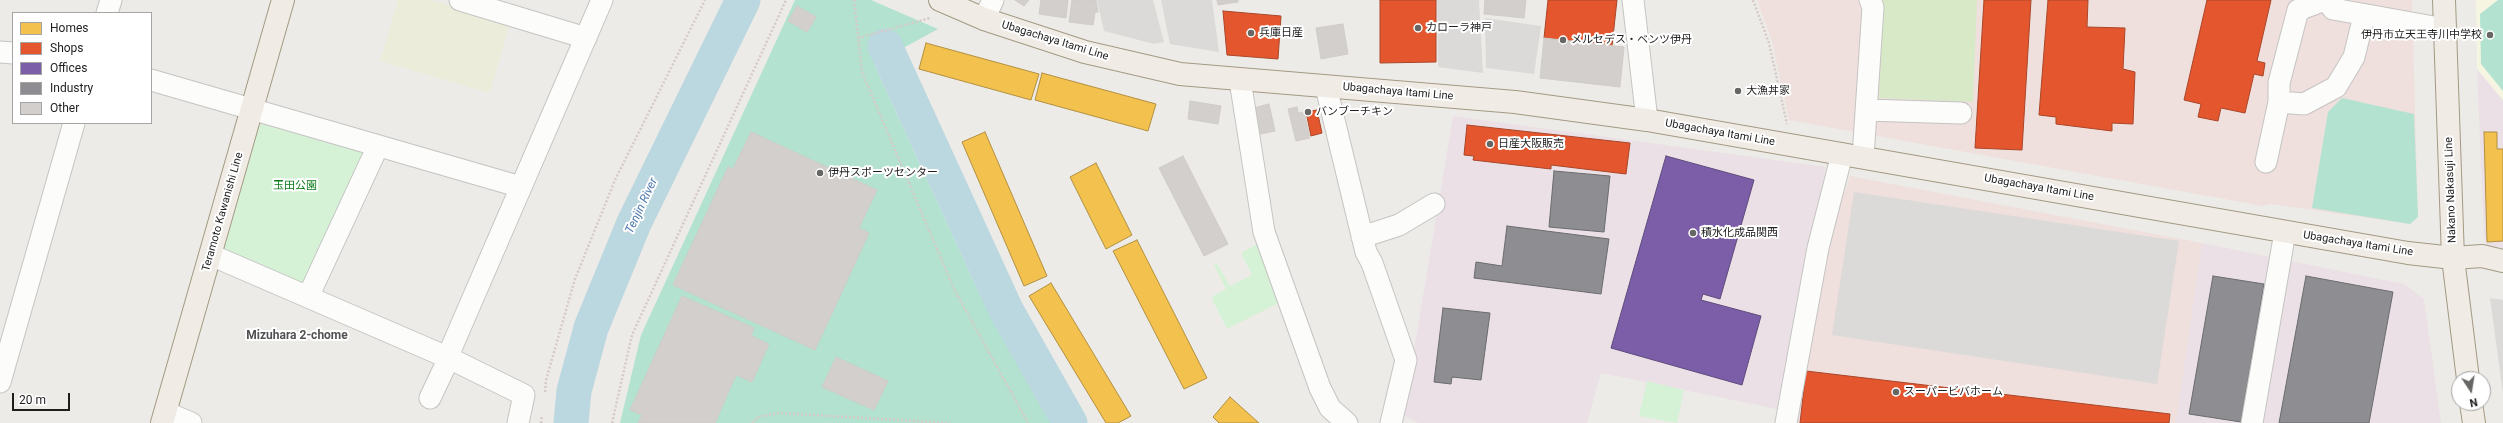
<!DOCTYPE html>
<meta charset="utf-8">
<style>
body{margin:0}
#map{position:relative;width:2503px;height:423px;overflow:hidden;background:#edebe7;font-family:Roboto,sans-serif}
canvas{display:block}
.legend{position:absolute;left:12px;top:12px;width:140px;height:112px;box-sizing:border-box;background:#fff;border:1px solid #a5a5a5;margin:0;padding:5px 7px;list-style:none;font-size:12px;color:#1e1e1e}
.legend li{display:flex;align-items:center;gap:8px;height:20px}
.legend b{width:20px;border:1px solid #a5a5a5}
.north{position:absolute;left:2451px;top:371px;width:40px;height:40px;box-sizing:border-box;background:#fff;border:1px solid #a5a5a5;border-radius:50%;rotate:168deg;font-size:11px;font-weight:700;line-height:16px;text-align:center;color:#1e1e1e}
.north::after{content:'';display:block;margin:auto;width:14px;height:18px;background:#666664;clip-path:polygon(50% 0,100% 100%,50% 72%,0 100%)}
.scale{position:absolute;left:12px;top:393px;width:58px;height:18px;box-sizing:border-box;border:2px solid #1e1e1e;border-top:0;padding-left:5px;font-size:12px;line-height:14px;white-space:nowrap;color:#1e1e1e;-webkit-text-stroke:3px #fff;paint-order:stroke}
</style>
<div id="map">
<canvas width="2503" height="423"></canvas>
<ul class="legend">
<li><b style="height:11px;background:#f2c14e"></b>Homes</li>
<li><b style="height:11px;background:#e4572e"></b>Shops</li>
<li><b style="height:11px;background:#7b5ea7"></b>Offices</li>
<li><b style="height:11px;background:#8d8d92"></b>Industry</li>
<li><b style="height:11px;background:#d2cfcc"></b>Other</li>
</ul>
<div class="north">N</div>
<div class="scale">20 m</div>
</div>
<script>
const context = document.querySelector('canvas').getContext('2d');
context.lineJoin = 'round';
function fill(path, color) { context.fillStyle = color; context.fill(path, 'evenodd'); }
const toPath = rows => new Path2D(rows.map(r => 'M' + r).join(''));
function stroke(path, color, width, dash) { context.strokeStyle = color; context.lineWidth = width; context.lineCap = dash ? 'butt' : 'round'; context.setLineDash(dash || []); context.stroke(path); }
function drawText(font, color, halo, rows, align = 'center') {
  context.font = font + ' Roboto,"Noto Sans JP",sans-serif'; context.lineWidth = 4; context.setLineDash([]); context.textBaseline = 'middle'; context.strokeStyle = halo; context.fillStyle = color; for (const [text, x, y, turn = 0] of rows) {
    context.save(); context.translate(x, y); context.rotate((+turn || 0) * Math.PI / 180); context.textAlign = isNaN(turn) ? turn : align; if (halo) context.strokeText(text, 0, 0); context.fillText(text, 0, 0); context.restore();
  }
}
const commercial = toPath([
 [1757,0,2412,0,2418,217,2410,224,2271,204,2263,206,1789,120,1772,41],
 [1850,176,2202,243,2176,423,1794,423,1831,233]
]);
const industrial = toPath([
 [2477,69,2503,100,2503,250,2487,247,2484,236],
 [1453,116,1826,167,1777,409,1601,373,1587,423,1418,423,1403,415],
 [2202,243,2404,284,2424,299,2441,423,2176,423]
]);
const education = toPath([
 [2476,0,2503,0,2503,100,2477,69]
]);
const religious = toPath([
 [1097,0,1153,0,1164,42,1154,44,1104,31],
 [1161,0,1212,0,1219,52,1170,44],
 [1437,0,1479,0,1483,73,1438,67],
 [1485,18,1541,26,1534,74,1486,68],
 [1854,192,2179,241,2157,384,1832,335],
 [2490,298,2503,300,2503,394]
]);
const farmland = toPath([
 [398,0,430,0,510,23,490,93,380,61]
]);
const grass = toPath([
 [1883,0,1977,0,1973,102,1879,98]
]);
const park = toPath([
 [266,122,370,149,308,286,221,248,257,126],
 [1261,242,1283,301,1227,329,1212,299,1213,296,1226,289,1214,265,1217,264,1230,286,1252,275,1241,253],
 [1647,381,1684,390,1677,423,1639,416]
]);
const pitch = toPath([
 [795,0,871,0,938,29,874,64,974,282,1051,423,620,423,641,335],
 [2498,0,2503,0,2503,91,2481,64,2480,14],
 [2342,98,2414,114,2418,217,2410,224,2312,208,2328,112]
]);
const homes = toPath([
 [926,43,1039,74,1031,100,919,69,926,43],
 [1042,73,1156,104,1148,131,1035,100,1042,73],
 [985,132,1047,276,1024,286,962,142,985,132],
 [2484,132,2497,132,2497,149,2503,149,2503,241,2487,242,2484,132],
 [1096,163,1132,235,1106,249,1070,177,1096,163],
 [1137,240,1207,378,1184,389,1113,251,1137,240],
 [1051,283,1131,416,1118,423,1106,423,1029,296,1051,283],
 [1230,397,1259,423,1219,423,1213,417,1230,397]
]);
const shops = toPath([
 [1380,0,1436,0,1436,62,1380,63,1380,0],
 [1548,0,1617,0,1612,46,1544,38,1548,0],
 [1984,0,2031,0,2022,150,1975,148,1984,0],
 [2048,0,2088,0,2087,27,2125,28,2123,69,2135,72,2133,124,2112,123,2112,131,2056,124,2056,117,2039,115,2048,0],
 [2207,0,2271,0,2257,61,2265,63,2263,76,2254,74,2245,113,2221,108,2218,121,2198,117,2201,104,2184,100,2207,0],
 [1223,11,1281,16,1278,59,1227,55,1223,11],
 [1317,110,1322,133,1311,136,1306,112,1317,110],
 [1467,125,1630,143,1626,174,1551,165,1551,169,1473,160,1474,156,1464,155,1467,125],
 [1806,371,2170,414,2169,423,1800,423,1806,371]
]);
const offices = toPath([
 [1666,156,1754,180,1720,299,1703,294,1701,300,1761,316,1742,385,1611,348,1666,156]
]);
const industry = toPath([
 [1554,171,1610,176,1604,232,1549,227,1554,171],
 [1507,226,1609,239,1601,294,1474,278,1476,262,1502,266,1507,226],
 [2213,276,2264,284,2241,422,2189,414,2213,276],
 [2306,276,2393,292,2369,423,2279,423,2306,276],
 [1443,308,1490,313,1481,380,1452,377,1451,384,1434,382,1443,308]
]);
const river = toPath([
 [885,46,1006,310,1070,423],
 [571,423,574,391,591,328,634,223,743,0]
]);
const building = toPath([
 [1015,0,1029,0,1024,6,1015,0],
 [1041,0,1068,0,1066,18,1039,14,1041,0],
 [1072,0,1096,0,1098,12,1095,12,1093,25,1069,22,1072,0],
 [1217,0,1238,0,1238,2,1218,5,1217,0],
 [1485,0,1526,0,1524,18,1484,14,1485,0],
 [797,6,816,17,807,32,788,21,797,6],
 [1343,24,1348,54,1321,59,1316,28,1343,24],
 [1544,38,1624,47,1620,87,1540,78,1544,38],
 [1190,101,1221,106,1218,124,1188,119,1190,101],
 [1269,104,1275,131,1256,135,1250,109,1269,104],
 [1297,107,1298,113,1304,112,1310,138,1296,141,1288,109,1297,107],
 [751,132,877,190,859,228,869,233,815,350,673,285,728,167,733,169,751,132],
 [1183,156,1228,244,1204,256,1159,168,1183,156],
 [682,296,754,328,751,336,769,344,752,382,736,375,715,423,638,423,642,415,630,410,682,296],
 [836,357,888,381,874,410,822,387,836,357]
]);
const path = toPath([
 [854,0,862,72,954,289,1028,423],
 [1753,0,1769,43,1787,124],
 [858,38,930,18],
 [545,392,546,380,575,279,615,180,705,0],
 [541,423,542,415],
 [612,423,632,335,786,0],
 [752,423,758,417,779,413,950,423]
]);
const minor = toPath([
 [460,0,586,38],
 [1633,0,1647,120],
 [2327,0,2333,9,2445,29],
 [107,13,111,0],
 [984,19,993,0],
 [0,52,13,53],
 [151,80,521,187],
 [1240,80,1264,232,1320,388,1330,408,1347,423],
 [1326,87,1366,252,1372,263,1406,360,1391,423],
 [2279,102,2304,104,2336,87,2354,57,2364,16],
 [1866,110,1961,113],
 [1863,157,1873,7,1870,0],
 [2266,162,2279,102,2279,83,2298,10,2325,0],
 [1362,237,1399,225,1434,204],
 [211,255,449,358,524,395,518,423],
 [308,297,378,146],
 [447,358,602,0],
 [0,382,74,123],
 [430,398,449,358],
 [165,412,191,423],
 [1786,423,1818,248,1842,154],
 [2252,423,2285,232]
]);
const major = toPath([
 [940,0,984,19,1085,52,1180,74,1515,102,1647,120,2408,253,2453,258,2482,256,2503,261],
 [2444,0,2453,258,2468,379],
 [2471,403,2474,423],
 [162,423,283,0]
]);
const markers = [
 [1418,28,4,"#666664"],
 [1251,33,4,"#666664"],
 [2490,35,4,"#666664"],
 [1563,40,4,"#666664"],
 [1738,91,4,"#666664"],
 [1308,112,4,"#666664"],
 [1490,144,4,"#666664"],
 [820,173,4,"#666664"],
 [1693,233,4,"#666664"],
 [1896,392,4,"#666664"]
];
const poiNames = [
 ["カローラ神戸",1426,28],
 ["兵庫日産",1259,33],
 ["伊丹市立天王寺川中学校",2482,35,"right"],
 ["メルセデス・ベンツ伊丹",1571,40],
 ["大漁丼家",1746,91],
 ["バンブーチキン",1316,112],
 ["日産大阪販売",1498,144],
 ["伊丹スポーツセンター",828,173],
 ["積水化成品関西",1701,233],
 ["スーパービバホーム",1904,392]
];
const streetNames = [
 ["Ubagachaya Itami Line",1055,41,17],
 ["Ubagachaya Itami Line",1398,92,5],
 ["Ubagachaya Itami Line",1720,133,10],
 ["Ubagachaya Itami Line",2039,188,10],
 ["Nakano Nakasuji Line",2451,190,-92],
 ["Teramoto Kawanishi Line",223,212,-74],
 ["Ubagachaya Itami Line",2358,244,9]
];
const parkNames = [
 ["玉田公園",295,186]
];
const waterNames = [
 ["Tenjin River",642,206,-65]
];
const neighbourhoodNames = [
 ["Mizuhara 2-chome",297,336]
];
fill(commercial, '#efdfdd');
fill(industrial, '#eae0e5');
fill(education, '#f6f5e2');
fill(religious, '#dbdad8');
fill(farmland, '#ebecda');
fill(grass, '#d8e9c7');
fill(park, '#d6f2d6');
fill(pitch, '#b3e3d0');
fill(homes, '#f2c14e');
stroke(homes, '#b29040', 1);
fill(shops, '#e4572e');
stroke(shops, '#a94629', 1);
fill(offices, '#7b5ea7');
stroke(offices, '#5f4b7e', 1);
fill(industry, '#8d8d92');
stroke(industry, '#6c6c6f', 1);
stroke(river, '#bbd7df', 35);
fill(building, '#d2cfcc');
stroke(building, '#d0ccc8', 1);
stroke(minor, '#c5c4c3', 23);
stroke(major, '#a39a84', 24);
stroke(path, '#d6cac7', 2.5, [2, 2]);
stroke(minor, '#fcfcfb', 21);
stroke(major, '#f0ece5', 22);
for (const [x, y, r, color] of markers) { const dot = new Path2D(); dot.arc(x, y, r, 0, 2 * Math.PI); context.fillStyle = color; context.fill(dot); stroke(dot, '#fff', 1.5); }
drawText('11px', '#1e1e1e', '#fff', poiNames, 'left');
drawText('11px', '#1e1e1e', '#fff', streetNames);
drawText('11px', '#0e7b1b', '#fff', parkNames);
drawText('italic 12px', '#4d79ac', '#fff', waterNames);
drawText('bold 12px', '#515151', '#fff', neighbourhoodNames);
</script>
